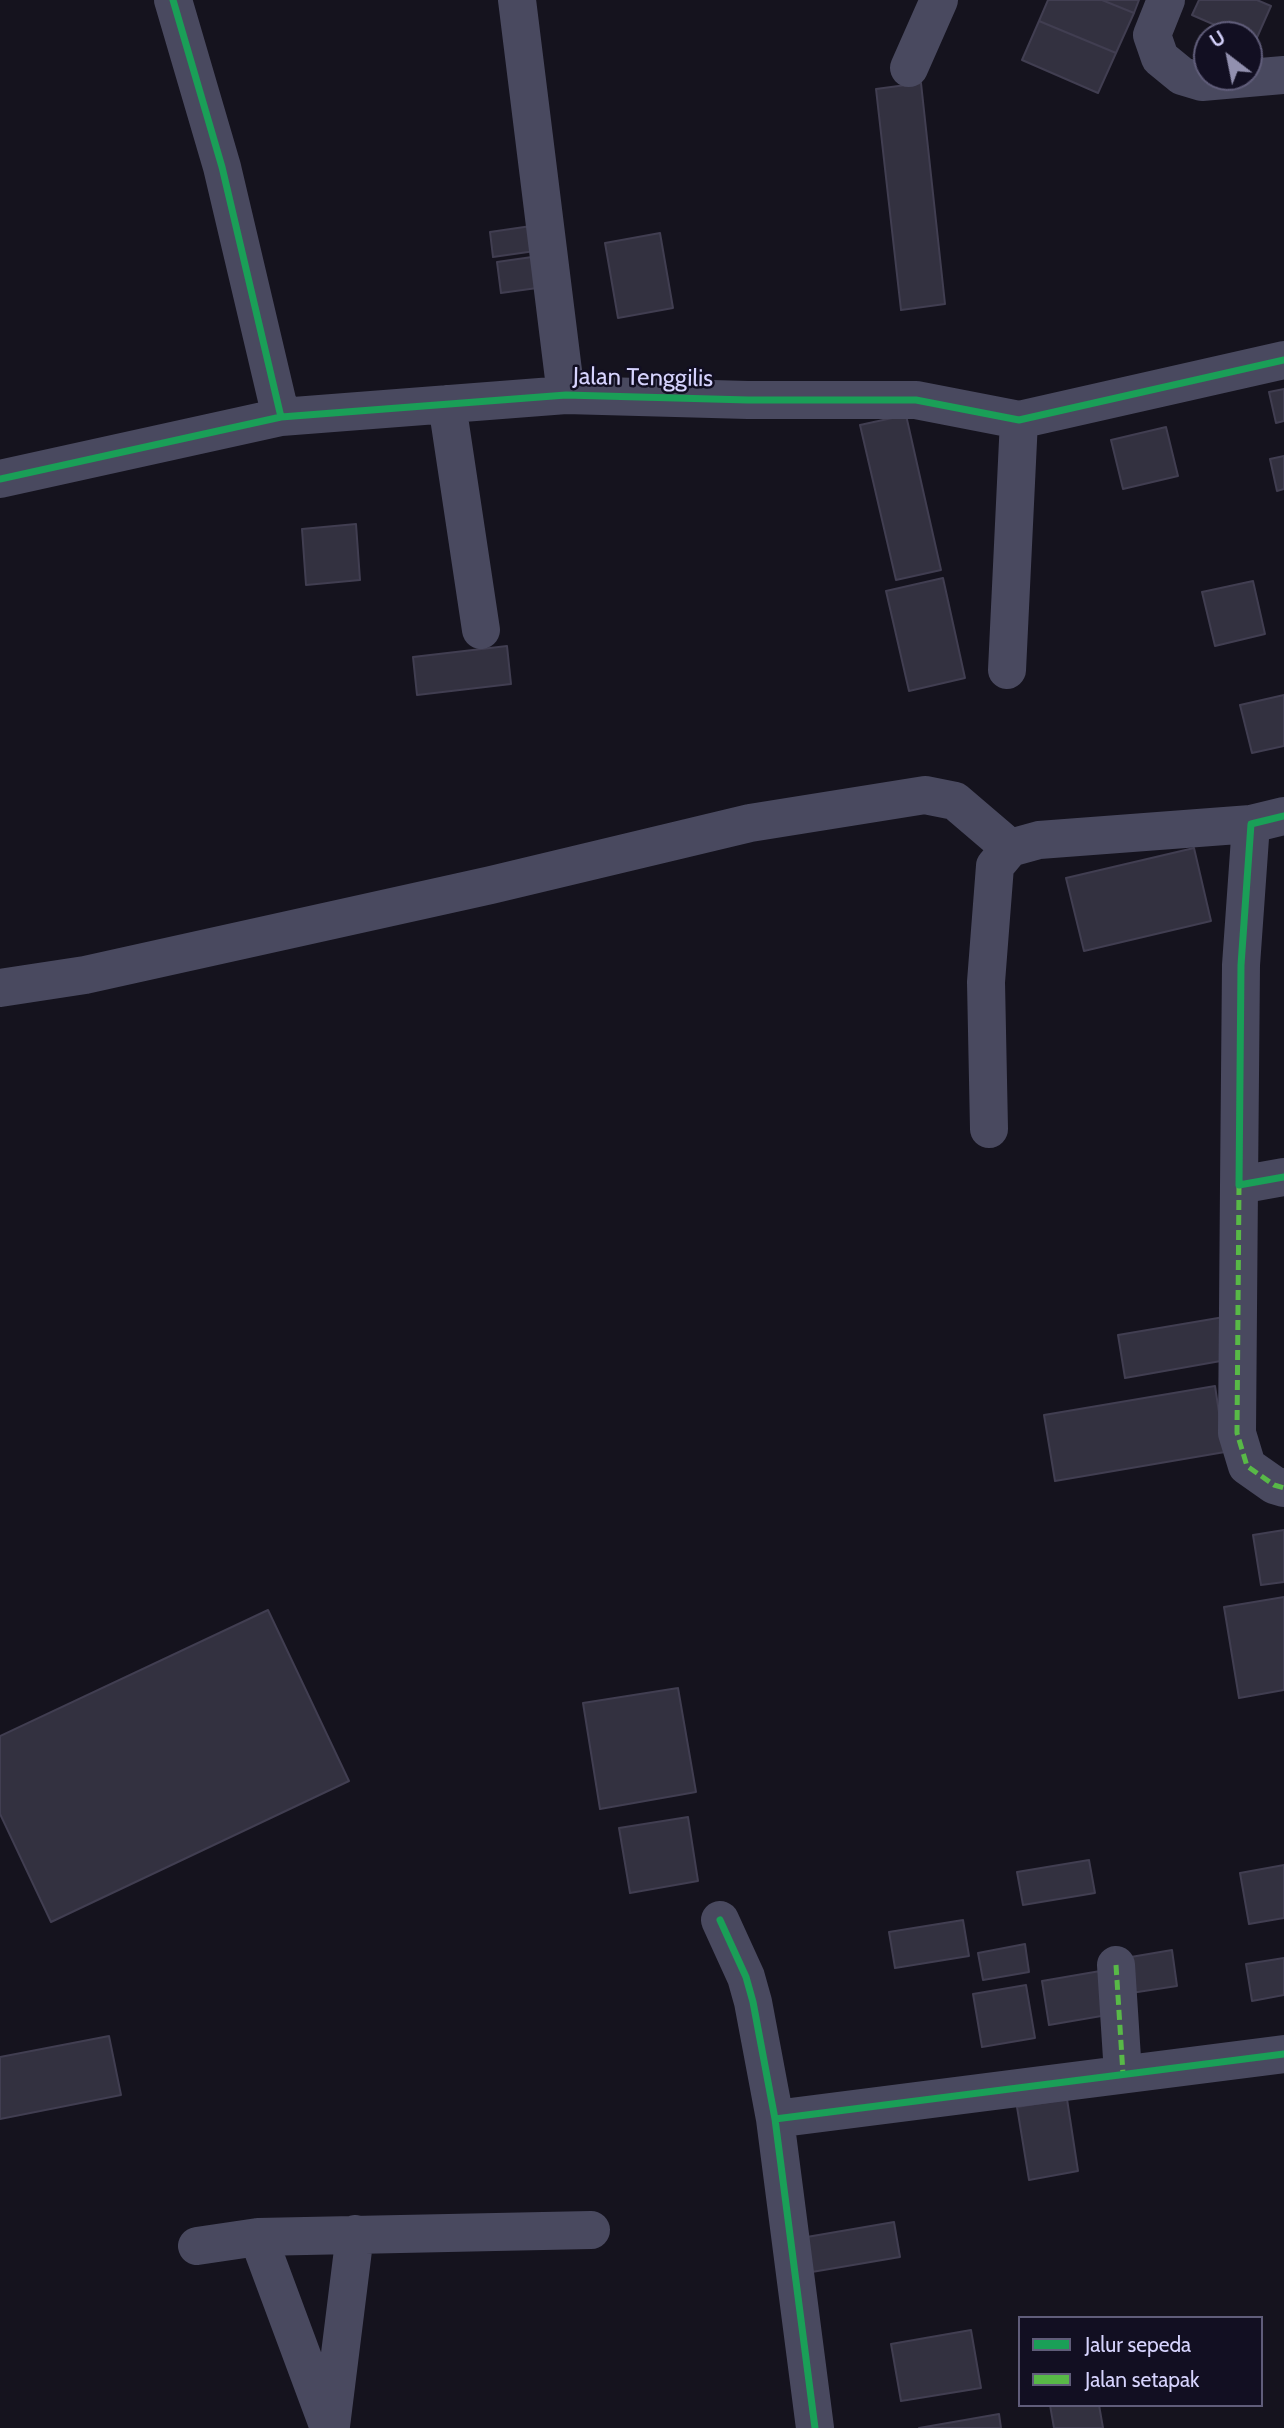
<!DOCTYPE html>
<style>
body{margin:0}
#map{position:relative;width:1284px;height:2428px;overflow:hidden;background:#15131e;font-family:Cabin,sans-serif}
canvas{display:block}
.legend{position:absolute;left:1018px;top:2316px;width:245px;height:91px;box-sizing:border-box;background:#120f22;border:2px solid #605d7a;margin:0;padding:9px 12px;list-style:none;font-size:21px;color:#d6d3fd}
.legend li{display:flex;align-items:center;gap:14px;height:35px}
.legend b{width:35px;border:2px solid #605d7a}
.north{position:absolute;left:1193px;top:21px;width:70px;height:70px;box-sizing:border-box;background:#120f22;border:2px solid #605d7a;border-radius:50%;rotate:328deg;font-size:19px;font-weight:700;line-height:28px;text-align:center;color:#d6d3fd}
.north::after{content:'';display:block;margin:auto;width:24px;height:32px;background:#9290af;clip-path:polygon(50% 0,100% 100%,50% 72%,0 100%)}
</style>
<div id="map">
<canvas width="1284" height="2428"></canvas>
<ul class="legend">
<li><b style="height:9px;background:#1a9f57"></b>Jalur sepeda</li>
<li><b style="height:9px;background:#58b947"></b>Jalan setapak</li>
</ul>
<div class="north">U</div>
</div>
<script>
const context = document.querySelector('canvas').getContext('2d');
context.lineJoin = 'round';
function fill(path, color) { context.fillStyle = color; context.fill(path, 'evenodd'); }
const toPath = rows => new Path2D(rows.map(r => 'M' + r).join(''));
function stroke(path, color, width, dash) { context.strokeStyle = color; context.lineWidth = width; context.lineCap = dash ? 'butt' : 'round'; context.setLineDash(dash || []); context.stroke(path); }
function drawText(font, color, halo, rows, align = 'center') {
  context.font = font + ' Cabin,sans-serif'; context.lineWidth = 5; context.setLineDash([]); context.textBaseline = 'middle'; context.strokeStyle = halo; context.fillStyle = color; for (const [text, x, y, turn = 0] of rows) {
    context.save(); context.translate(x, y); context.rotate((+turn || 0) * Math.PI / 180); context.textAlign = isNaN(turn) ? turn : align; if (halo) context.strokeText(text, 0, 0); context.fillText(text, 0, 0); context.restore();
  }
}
const building = toPath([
 [1048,0,1102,0,1134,13,1116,53,1039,21,1048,0],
 [1102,0,1139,0,1134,13,1102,0],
 [1199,0,1257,0,1271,6,1255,42,1249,40,1249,35,1238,35,1192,15,1199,0],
 [1039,21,1116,53,1098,93,1022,60,1039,21],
 [921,83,945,304,901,310,876,89,921,83],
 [538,225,542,250,493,257,490,232,538,225],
 [660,233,673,308,618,318,605,243,660,233],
 [532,257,537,288,501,293,497,262,532,257],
 [1284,389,1284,421,1276,423,1269,392,1284,389],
 [906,415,941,570,896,580,860,425,906,415],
 [1166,427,1178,476,1123,489,1111,440,1166,427],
 [1284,456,1284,489,1277,491,1270,459,1284,456],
 [356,524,360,580,306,585,302,529,356,524],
 [943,578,965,678,909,691,886,591,943,578],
 [1253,581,1265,634,1215,646,1202,592,1253,581],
 [507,646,511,684,417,695,413,657,507,646],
 [1284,695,1284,746,1252,753,1240,705,1284,695],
 [1194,848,1211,921,1084,951,1066,878,1194,848],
 [1224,1317,1232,1359,1125,1378,1118,1335,1224,1317],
 [1215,1386,1225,1452,1055,1481,1044,1415,1215,1386],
 [1284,1530,1284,1582,1261,1585,1253,1535,1284,1530],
 [1284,1597,1284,1690,1239,1698,1224,1607,1284,1597],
 [268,1610,349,1781,51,1922,0,1814,0,1736,268,1610],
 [678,1688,696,1792,600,1809,583,1703,678,1688],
 [688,1817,698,1881,630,1893,619,1828,688,1817],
 [1089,1860,1095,1893,1023,1905,1017,1872,1089,1860],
 [1284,1865,1284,1918,1249,1924,1240,1873,1284,1865],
 [963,1920,969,1956,895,1968,889,1932,963,1920],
 [1025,1944,1029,1972,983,1980,978,1953,1025,1944],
 [1172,1950,1177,1986,1131,1993,1125,1958,1172,1950],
 [1284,1958,1284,1995,1252,2001,1246,1964,1284,1958],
 [1106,1970,1113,2014,1049,2025,1042,1981,1106,1970],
 [1026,1985,1035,2038,982,2047,973,1994,1026,1985],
 [109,2036,121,2095,0,2119,0,2057,109,2036],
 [1067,2099,1078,2171,1029,2180,1017,2107,1067,2099],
 [894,2222,900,2257,806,2273,801,2238,894,2222],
 [971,2330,981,2388,901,2401,891,2344,971,2330],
 [1050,2405,1099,2405,1103,2428,1054,2428,1050,2405],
 [999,2414,1001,2428,919,2428,999,2414]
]);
const minor = toPath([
 [173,0,222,167,281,417],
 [517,0,566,395],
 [1166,0,1152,35,1160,58,1182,76,1202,82,1284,75],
 [909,68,939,0],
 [447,404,481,630],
 [0,479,281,417,566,395,748,400,916,400,1019,420,1284,360],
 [1007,670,1019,420],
 [1251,824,1241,965,1239,1185,1284,1177],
 [0,988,85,975,491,885,750,823,925,795,955,801,1010,848],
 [989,1129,986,982,995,866,1010,848,1039,840,1251,824,1284,816],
 [1239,1185,1237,1433,1247,1466,1274,1485,1284,1488],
 [720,1920,746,1977,753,2002,775,2119,815,2428],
 [1116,1965,1123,2074],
 [775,2119,1284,2054],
 [258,2237,329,2428],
 [197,2246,258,2237,591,2230],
 [331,2426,355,2234]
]);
const quiet = toPath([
 [1239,1185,1237,1433,1247,1466,1274,1485,1284,1488],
 [1116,1965,1123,2074]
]);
const cycleway = toPath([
 [173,0,222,167,281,417],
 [0,479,281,417,566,395,748,400,916,400,1019,420,1284,360],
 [1284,816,1251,824,1241,965,1239,1185,1284,1177],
 [720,1920,746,1977,753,2002,775,2119,815,2428],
 [775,2119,1284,2054]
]);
const streetNames = [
 ["Jalan Tenggilis",643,378,1]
];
fill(building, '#333140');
stroke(building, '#413e51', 2);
stroke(minor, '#49495f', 38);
stroke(quiet, '#58b947', 5, [10, 5]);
stroke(cycleway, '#1a9f57', 7);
drawText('24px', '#d6d3fd', '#120f22', streetNames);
</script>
